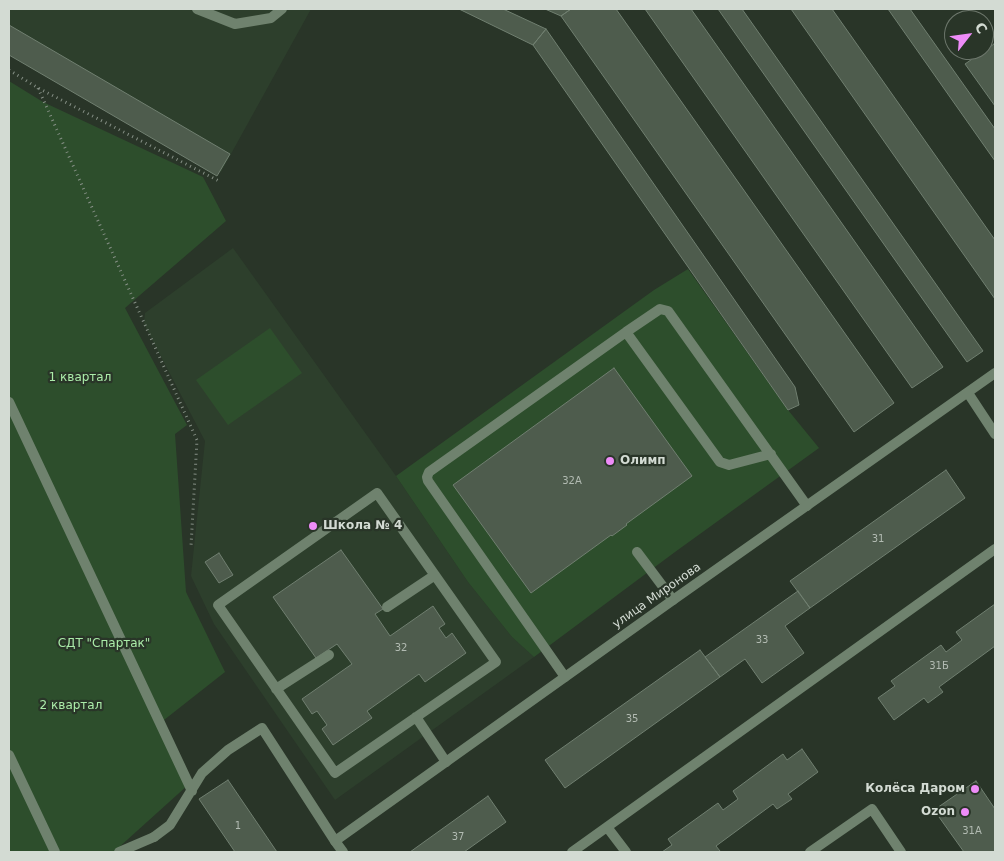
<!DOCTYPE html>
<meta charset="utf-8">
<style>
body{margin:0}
#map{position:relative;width:1004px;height:861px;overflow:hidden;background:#293528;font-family:"DejaVu Sans",sans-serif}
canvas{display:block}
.frame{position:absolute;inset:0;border:10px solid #d3dbd3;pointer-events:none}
.north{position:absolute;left:944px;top:10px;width:50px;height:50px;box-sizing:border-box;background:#293528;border:1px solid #6d776c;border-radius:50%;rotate:60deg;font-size:14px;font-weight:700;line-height:20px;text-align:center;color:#d3dbd3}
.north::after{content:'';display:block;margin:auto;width:18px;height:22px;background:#ee8cf8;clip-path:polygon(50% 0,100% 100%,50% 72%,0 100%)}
</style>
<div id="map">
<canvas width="1004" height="861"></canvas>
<div class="frame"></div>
<div class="north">С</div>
</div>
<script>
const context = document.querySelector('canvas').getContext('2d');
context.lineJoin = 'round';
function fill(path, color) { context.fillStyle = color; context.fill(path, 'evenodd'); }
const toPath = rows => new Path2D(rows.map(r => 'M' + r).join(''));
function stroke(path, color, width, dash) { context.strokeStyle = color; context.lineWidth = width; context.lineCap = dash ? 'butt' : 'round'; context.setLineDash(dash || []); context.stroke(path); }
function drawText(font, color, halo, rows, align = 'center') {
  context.font = font + ' "DejaVu Sans",sans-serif'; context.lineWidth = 4.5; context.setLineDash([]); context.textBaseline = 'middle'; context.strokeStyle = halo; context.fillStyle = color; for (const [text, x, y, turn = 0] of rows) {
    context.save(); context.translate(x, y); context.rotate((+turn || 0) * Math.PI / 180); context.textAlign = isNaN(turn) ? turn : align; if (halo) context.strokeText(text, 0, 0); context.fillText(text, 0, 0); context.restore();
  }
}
const built = toPath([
 [9,9,311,9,221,172,9,49],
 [233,248,396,476,468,582,512,637,534,657,335,800,214,624,191,576,205,441,144,324,145,313]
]);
const green = toPath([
 [9,81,43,102,203,177,226,221,125,308,187,425,175,434,186,592,225,672,164,720,188,785,117,849,118,852,9,852],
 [688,269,788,410,819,448,675,552,534,657,512,637,468,582,396,476,654,290],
 [270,328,302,373,228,425,196,380]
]);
const building = toPath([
 [459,9,503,9,546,29,533,45,459,9],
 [545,9,571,9,561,16,545,9],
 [571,9,616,9,894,403,854,432,561,16,571,9],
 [645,9,691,9,943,367,912,388,645,9],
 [718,9,742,9,983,351,967,362,718,9],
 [791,9,832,9,995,240,995,299,791,9],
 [888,9,910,9,995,129,995,161,888,9],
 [9,25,230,154,217,176,9,55,9,25],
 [546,29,795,387,799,405,788,410,533,45,546,29],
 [994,44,995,46,995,106,965,64,994,44],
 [614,368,692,476,626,524,627,525,612,536,611,535,531,593,453,485,614,368],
 [946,470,965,498,810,608,790,581,946,470],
 [341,550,383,609,375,614,390,636,433,606,445,624,439,628,446,638,452,633,466,653,425,682,419,674,367,711,372,718,333,745,322,729,327,725,317,711,312,714,302,699,352,664,337,644,316,658,273,597,341,550],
 [219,553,233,575,219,583,205,562,219,553],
 [798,591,810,608,785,626,804,653,762,683,745,659,720,677,705,657,798,591],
 [995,604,995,646,939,687,943,692,928,703,924,698,894,720,878,698,895,686,891,681,941,645,946,652,962,640,956,632,995,604],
 [700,650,720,677,565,788,545,760,700,650],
 [802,749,818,772,788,794,792,799,777,809,773,804,716,846,720,851,718,852,662,852,672,845,668,839,718,803,723,810,738,799,733,791,783,754,787,760,802,749],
 [228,780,277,852,235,852,199,799,228,780],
 [976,781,995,809,995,852,964,852,934,810,976,781],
 [488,796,506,822,464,852,410,852,488,796]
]);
const path = toPath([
 [9,70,38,88,219,181],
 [38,88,197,440,191,546]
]);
const service = toPath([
 [197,9,235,24,271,18,282,9],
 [626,332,720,462,729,465,771,454],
 [9,402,192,791],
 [377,493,496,662,335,773,218,605,377,493],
 [637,552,673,600],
 [387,607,435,575],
 [565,677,428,481,427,477,429,472,626,332,660,309,668,311,807,506],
 [276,689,329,655],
 [416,717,446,762],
 [9,755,55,852],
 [607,827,626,852],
 [154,837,170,825,202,773,228,750,262,728,335,841],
 [572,852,995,549],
 [810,852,872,809,901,852]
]);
const minor = toPath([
 [968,393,995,434],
 [119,852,154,837],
 [343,852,335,841,673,600,995,373]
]);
const markers = [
 [610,461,5,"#ee8cf8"],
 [313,526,5,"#ee8cf8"],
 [975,789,5,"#ee8cf8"],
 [965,812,5,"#ee8cf8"]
];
const numberNames = [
 ["32А",572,481],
 ["31",878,539],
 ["33",762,640],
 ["32",401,648],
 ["31Б",939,666],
 ["35",632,719],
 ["1",238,826],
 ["31А",972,831],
 ["37",458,837]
];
const parkNames = [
 ["1 квартал",80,378],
 ["СДТ \"Спартак\"",104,644],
 ["2 квартал",71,706]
];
const poiNames = [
 ["Олимп",620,461],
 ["Школа № 4",323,526],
 ["Колёса Даром",965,789,"right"],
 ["Ozon",955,812,"right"]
];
const streetNames = [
 ["улица Миронова",657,596,-35]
];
fill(built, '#2d3f2c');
fill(green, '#2d4e2c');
fill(building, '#4e5c4d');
stroke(building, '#707f70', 1);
stroke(path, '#869086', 3, [1, 4]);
stroke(service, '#6f826e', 10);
stroke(minor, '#6f826e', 10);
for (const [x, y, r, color] of markers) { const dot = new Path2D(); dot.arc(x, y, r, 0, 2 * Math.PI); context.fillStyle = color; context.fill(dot); stroke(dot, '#293528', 2); }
drawText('10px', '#b2bbb2', null, numberNames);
drawText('12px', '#abeca9', '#293528', parkNames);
drawText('bold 12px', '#d3dbd3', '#293528', poiNames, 'left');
drawText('12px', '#d3dbd3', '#293528', streetNames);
</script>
